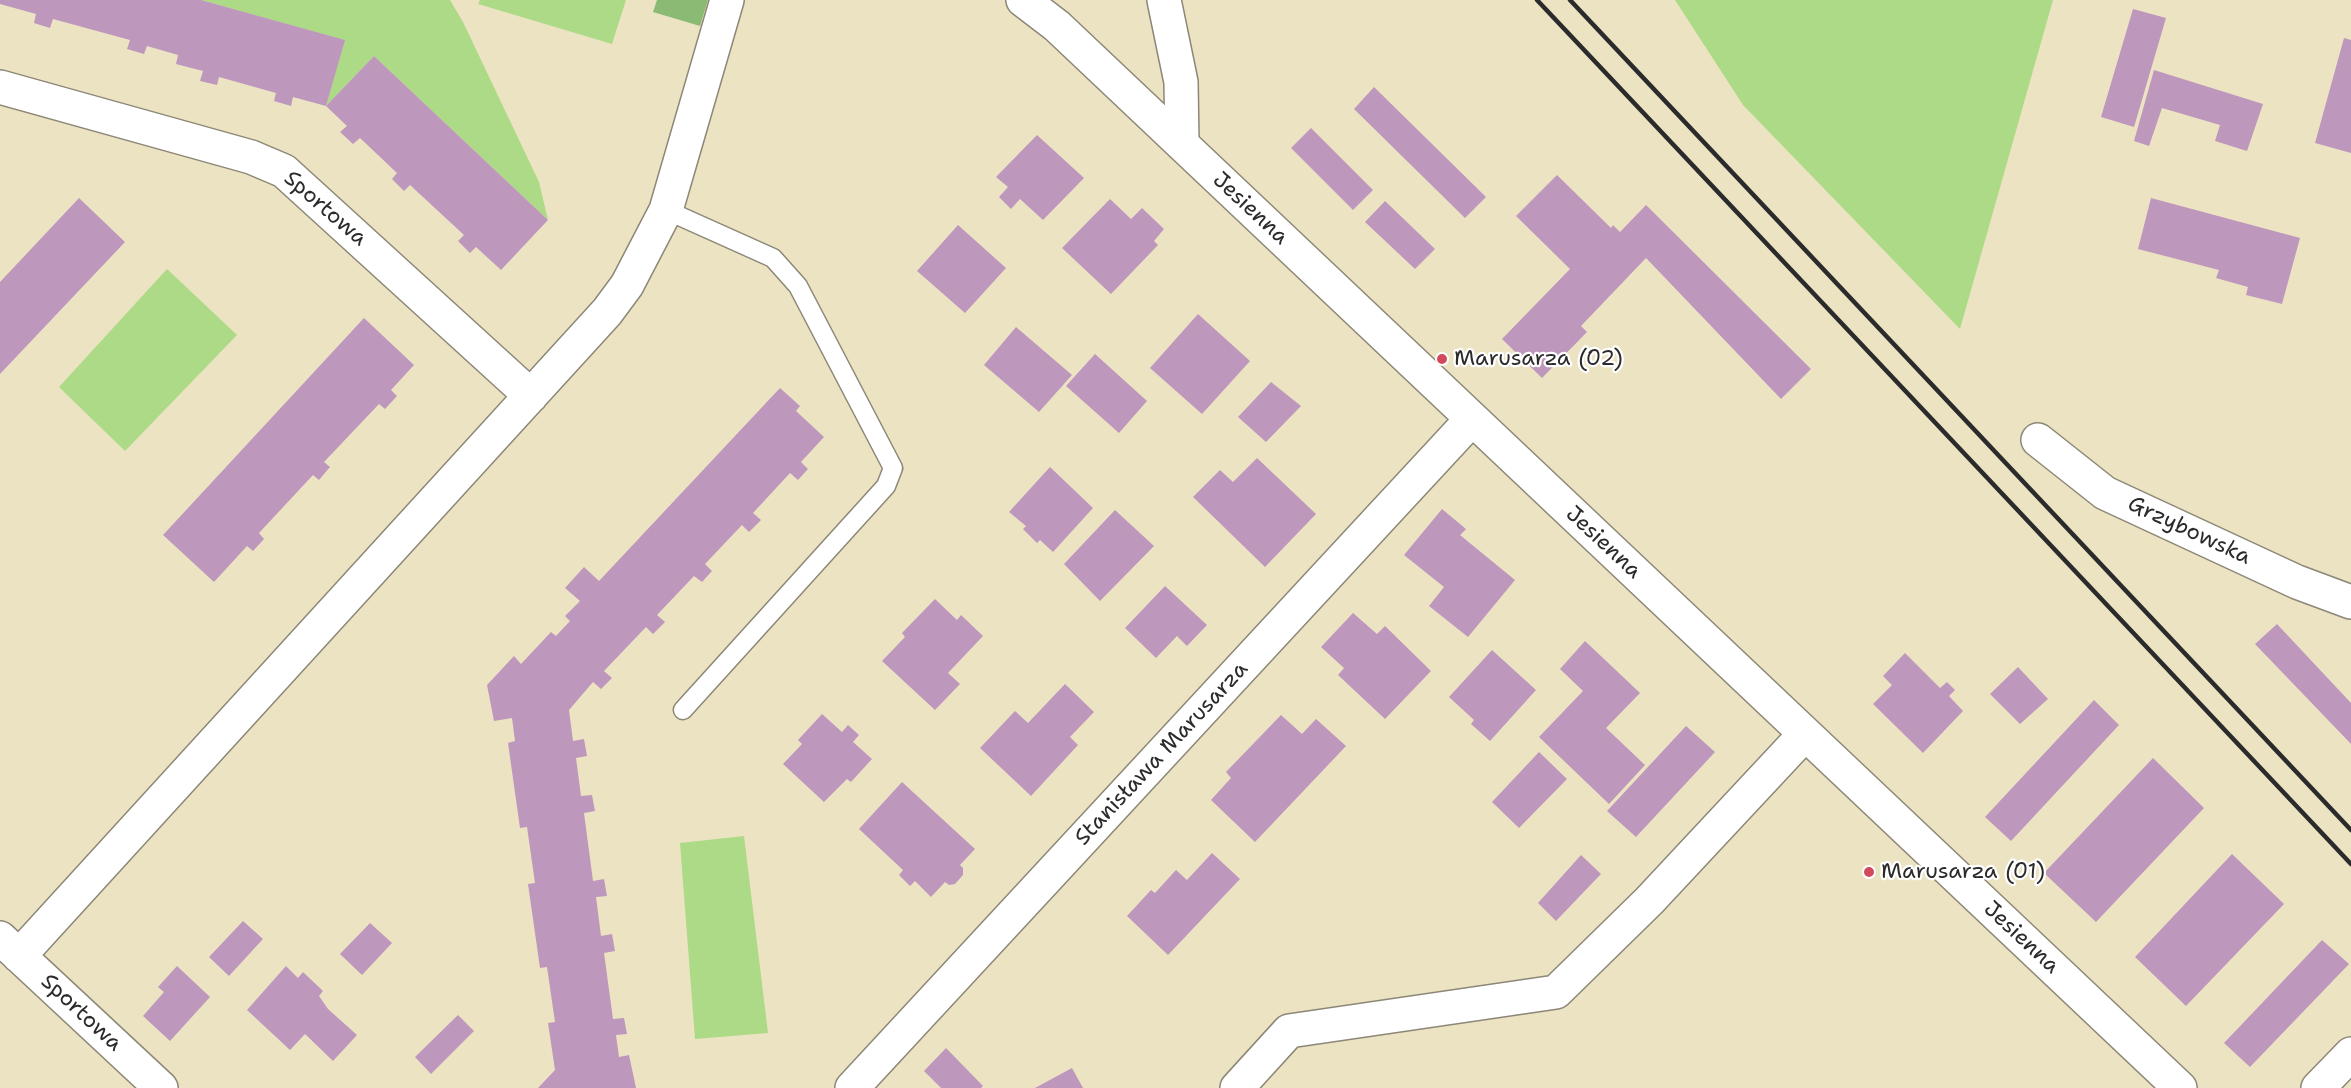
<!DOCTYPE html>
<meta charset="utf-8">
<style>
body{margin:0}
canvas{display:block;background:#ece3c3}
</style>
<canvas width="2351" height="1088"></canvas>
<script>
const context = document.querySelector('canvas').getContext('2d');
context.lineJoin = 'round';
function fill(path, color) { context.fillStyle = color; context.fill(path, 'evenodd'); }
const toPath = rows => new Path2D(rows.map(r => 'M' + r).join(''));
function stroke(path, color, width, dash) { context.strokeStyle = color; context.lineWidth = width; context.lineCap = dash ? 'butt' : 'round'; context.setLineDash(dash || []); context.stroke(path); }
function drawText(font, color, halo, rows, align = 'center') {
  context.font = font + ' "Shantell Sans",sans-serif'; context.lineWidth = 4.5; context.setLineDash([]); context.textBaseline = 'middle'; context.strokeStyle = halo; context.fillStyle = color; for (const [text, x, y, turn = 0] of rows) {
    context.save(); context.translate(x, y); context.rotate((+turn || 0) * Math.PI / 180); context.textAlign = isNaN(turn) ? turn : align; if (halo) context.strokeText(text, 0, 0); context.fillText(text, 0, 0); context.restore();
  }
}
const green = toPath([
 [201,0,450,0,463,22,539,182,548,220,374,56,326,106,344,40],
 [480,0,626,0,612,44,478,4],
 [1675,0,2053,0,1960,329,1743,105],
 [167,269,237,335,125,451,59,387],
 [744,836,768,1033,695,1039,680,843]
]);
const forest = toPath([
 [657,0,708,0,700,26,653,12]
]);
const building = toPath([
 [0,0,201,0,345,40,326,106,293,97,291,106,274,101,276,93,219,77,217,85,200,81,203,71,176,64,178,55,147,46,144,54,127,49,130,40,53,19,50,28,34,23,36,14,0,4],
 [2133,9,2166,18,2134,127,2101,117],
 [2344,38,2351,40,2351,153,2315,143],
 [374,56,548,220,501,270,476,247,470,253,458,241,464,235,410,185,404,191,392,179,397,173,360,138,353,144,340,132,347,126,326,106],
 [2154,70,2263,104,2247,151,2215,141,2220,125,2162,108,2149,146,2134,141],
 [1374,87,1486,197,1465,218,1354,109],
 [1311,128,1373,190,1353,210,1291,148],
 [1037,135,1084,178,1043,220,1020,199,1011,209,999,197,1008,187,996,177],
 [1557,175,1611,228,1613,225,1620,232,1646,205,1811,369,1781,399,1646,258,1581,326,1587,332,1542,378,1502,339,1570,269,1516,216],
 [79,198,125,242,0,374,0,282],
 [2151,198,2300,238,2282,304,2246,295,2248,287,2216,278,2219,270,2138,249],
 [1110,199,1131,219,1142,208,1164,229,1154,241,1158,245,1111,294,1062,248],
 [1385,201,1435,249,1415,269,1365,222],
 [958,225,1006,268,965,313,917,271],
 [1198,314,1250,361,1202,414,1150,368],
 [364,318,414,365,391,390,397,396,385,409,379,404,324,462,330,467,319,480,313,475,259,533,264,539,253,551,247,546,214,582,163,535],
 [1016,327,1072,375,1039,412,984,365],
 [1095,354,1147,401,1119,433,1066,386],
 [1271,382,1301,406,1266,442,1238,417],
 [780,388,800,406,796,411,824,437,801,462,808,469,798,480,790,473,753,513,761,520,749,532,742,525,705,564,712,571,702,582,694,576,657,615,665,622,653,634,646,627,604,671,612,678,601,689,593,682,569,710,573,741,584,739,587,756,576,758,581,796,592,795,595,811,584,813,593,881,604,879,607,896,596,897,601,936,612,934,615,951,604,953,613,1019,624,1018,627,1034,616,1035,619,1057,629,1055,636,1088,538,1088,555,1070,548,1023,555,1022,547,967,540,968,528,884,535,883,527,827,520,828,508,743,515,741,512,718,494,721,487,685,514,656,521,664,551,632,556,636,570,621,565,616,580,601,565,588,584,567,599,581],
 [1257,458,1316,514,1265,567,1193,497,1220,470,1233,482],
 [1050,467,1093,508,1053,552,1040,540,1037,543,1023,529,1026,526,1009,512],
 [1442,509,1466,529,1460,535,1515,580,1468,637,1429,606,1444,587,1404,555],
 [1115,510,1154,546,1100,601,1064,564],
 [1165,586,1207,625,1187,646,1177,636,1156,658,1125,628],
 [935,599,957,620,961,615,983,636,948,673,960,684,935,710,882,661,905,637,902,633],
 [1353,613,1377,634,1385,626,1431,671,1385,719,1338,675,1344,668,1321,647],
 [2277,624,2351,703,2351,744,2255,644],
 [1585,641,1640,693,1606,728,1645,765,1609,804,1539,737,1583,691,1560,669],
 [1492,650,1536,690,1490,741,1471,724,1474,720,1449,697],
 [1905,653,1940,688,1947,682,1955,690,1949,696,1963,711,1923,753,1873,704,1892,685,1883,676],
 [2018,667,2048,699,2020,724,1990,694],
 [1065,684,1094,712,1070,737,1078,745,1031,796,980,748,1015,711,1028,723],
 [2094,700,2119,725,2011,841,1985,817],
 [822,714,842,732,848,725,859,735,853,742,872,759,851,782,847,779,824,802,783,764,802,744,798,740],
 [1281,715,1302,734,1316,719,1346,746,1255,842,1211,800,1231,778,1226,772],
 [1686,726,1715,752,1636,837,1607,811],
 [1539,752,1567,779,1519,828,1492,802],
 [2153,758,2204,808,2096,922,2044,873],
 [902,782,975,849,960,865,963,868,963,875,955,884,949,885,945,882,931,897,915,881,910,886,899,875,903,870,859,829],
 [1212,853,1240,879,1168,955,1127,916,1151,890,1155,893,1176,870,1187,880],
 [2232,854,2284,904,2186,1006,2135,957],
 [1581,855,1601,874,1556,921,1538,903],
 [243,921,263,939,229,976,209,957],
 [370,923,392,943,362,975,340,954],
 [2322,940,2349,964,2250,1067,2224,1043],
 [177,966,210,997,170,1041,143,1016,164,992,158,987],
 [286,966,298,978,303,972,323,991,319,996,328,1009,357,1035,333,1061,305,1034,290,1050,247,1010],
 [458,1015,474,1031,431,1074,415,1057],
 [946,1048,983,1086,981,1088,941,1088,924,1071],
 [1072,1068,1083,1088,1035,1088]
]);
const service = toPath([
 [666,210,773,258,798,286,893,468,886,486,683,710]
]);
const minor = toPath([
 [1164,0,1181,82,1182,144],
 [0,87,251,157,284,171,531,396],
 [2038,440,2105,493,2297,582,2351,602],
 [0,938,161,1088],
 [19,956,607,312,627,285,666,210,727,0],
 [852,1088,1472,419],
 [1237,1088,1289,1031,1556,992,1649,901,1805,734]
]);
const tertiary = toPath([
 [1023,0,1057,26,2180,1088],
 [2318,1088,2351,1054]
]);
const rail = toPath([
 [1537,0,2351,864],
 [1570,0,2351,830]
]);
const markers = [
 [1442,359,6,"#d1495b"],
 [1869,872,6,"#d1495b"]
];
const streetNames = [
 ["Sportowa",325,209,41],
 ["Jesienna",1250,209,43],
 ["Grzybowska",2189,531,25],
 ["Jesienna",1603,543,43],
 ["Stanisława Marusarza",1162,754,-47],
 ["Jesienna",2021,938,43],
 ["Sportowa",81,1013,43]
];
const poiNames = [
 ["Marusarza (02)",1454,359],
 ["Marusarza (01)",1881,872]
];
fill(green, '#adda86');
fill(forest, '#8aba73');
fill(building, '#be97bd');
stroke(service, '#8c8777', 21);
stroke(minor, '#8c8777', 36);
stroke(tertiary, '#8c8777', 36);
stroke(service, '#fff', 18);
stroke(minor, '#fff', 33);
stroke(tertiary, '#fff', 33);
stroke(rail, '#2b2b2b', 4.5);
for (const [x, y, r, color] of markers) { const dot = new Path2D(); dot.arc(x, y, r, 0, 2 * Math.PI); context.fillStyle = color; context.fill(dot); stroke(dot, '#fff', 2); }
drawText('22px', '#2b2b2b', '#fff', streetNames);
drawText('22px', '#2b2b2b', '#fff', poiNames, 'left');
</script>
